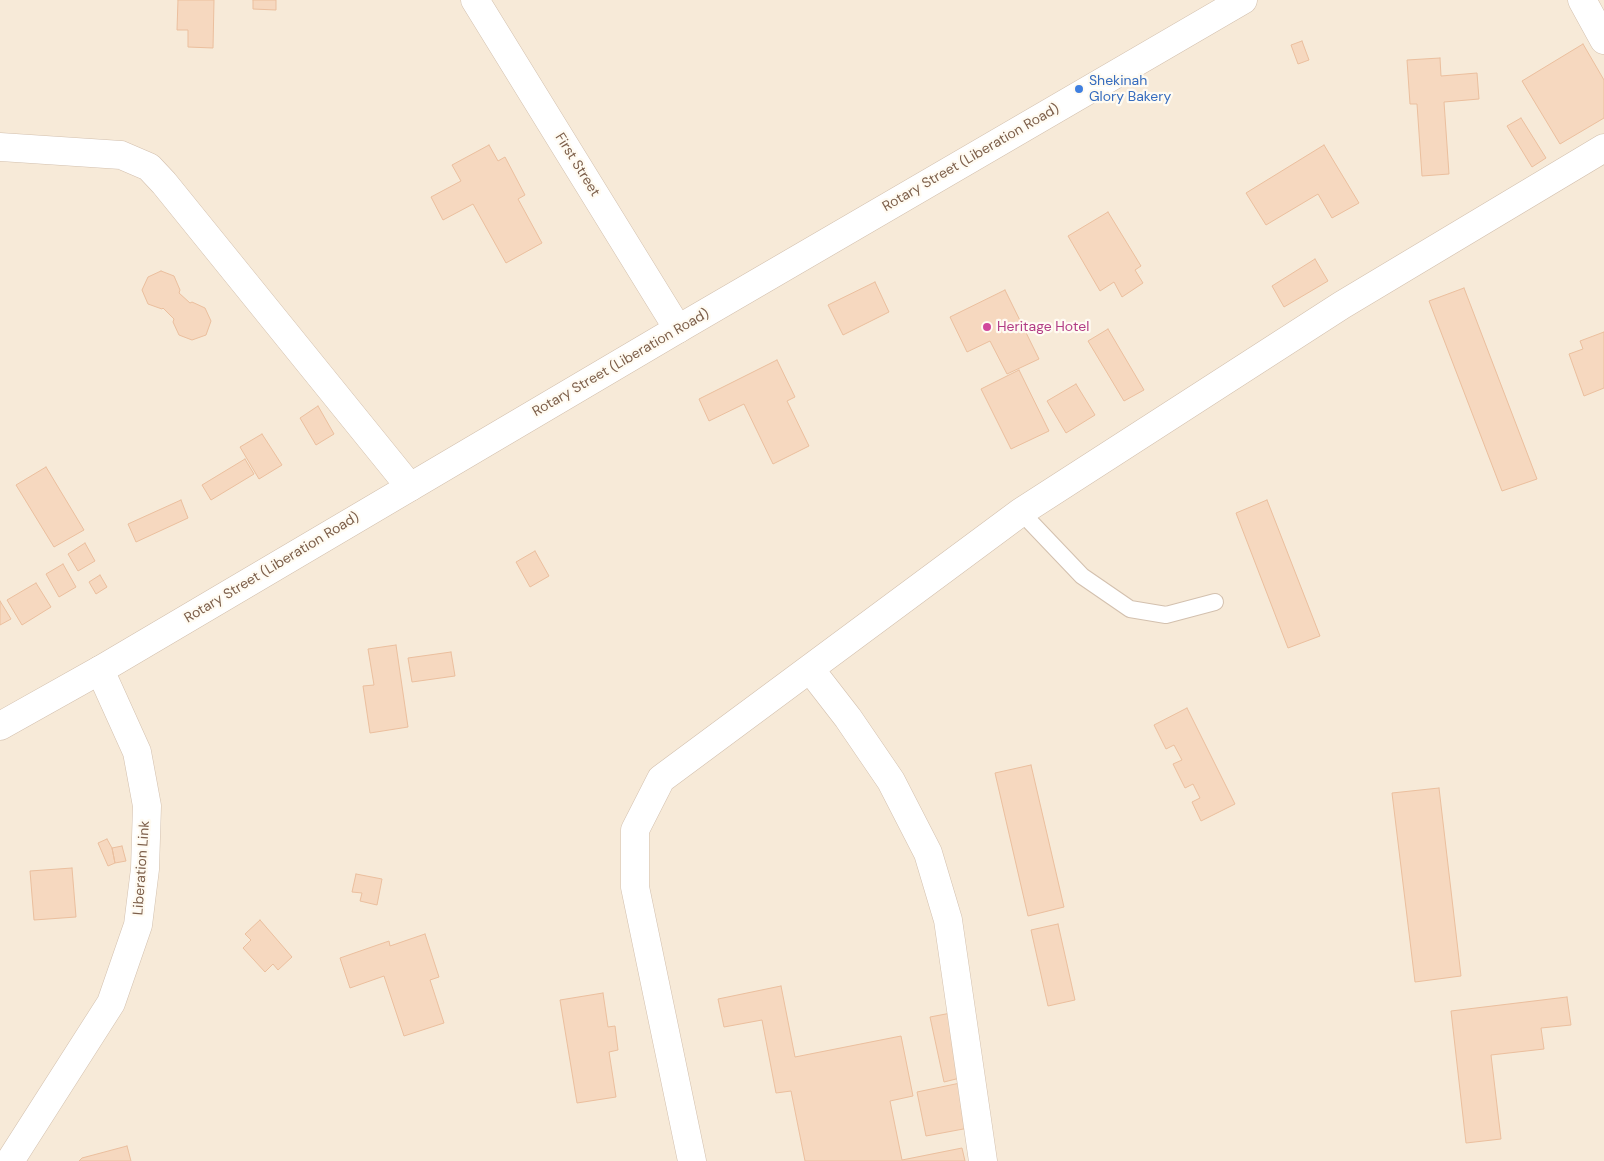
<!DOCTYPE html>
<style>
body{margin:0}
canvas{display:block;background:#fef7ea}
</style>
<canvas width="1604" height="1161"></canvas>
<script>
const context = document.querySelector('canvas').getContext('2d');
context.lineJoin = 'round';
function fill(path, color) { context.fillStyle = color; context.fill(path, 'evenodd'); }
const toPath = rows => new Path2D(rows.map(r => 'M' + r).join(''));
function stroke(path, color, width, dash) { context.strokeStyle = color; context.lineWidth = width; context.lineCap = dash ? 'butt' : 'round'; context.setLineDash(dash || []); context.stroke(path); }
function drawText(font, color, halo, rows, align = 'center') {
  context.font = font + ' "DM Sans",sans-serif'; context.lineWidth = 4.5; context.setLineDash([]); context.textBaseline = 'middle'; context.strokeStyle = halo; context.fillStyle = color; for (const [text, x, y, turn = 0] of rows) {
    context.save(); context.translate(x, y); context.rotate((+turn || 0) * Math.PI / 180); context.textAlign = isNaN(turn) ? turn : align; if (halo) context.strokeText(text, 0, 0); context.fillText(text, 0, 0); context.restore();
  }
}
const residential = toPath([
 [0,0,1604,0,1604,1161,0,1161]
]);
const building = toPath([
 [178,0,214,0,213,48,188,47,188,30,177,30,178,0],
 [253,0,276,0,276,10,253,9,253,0],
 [1302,41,1309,60,1298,64,1291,45,1302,41],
 [1583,44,1604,80,1604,118,1560,144,1522,81,1583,44],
 [1440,58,1441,76,1477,73,1479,99,1444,102,1449,174,1422,176,1417,104,1410,104,1407,60,1440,58],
 [1521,118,1546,158,1532,167,1507,126,1521,118],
 [489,145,498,161,505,157,525,195,518,199,542,243,506,263,473,204,443,220,431,197,461,181,452,165,489,145],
 [1324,145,1359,203,1332,218,1318,194,1266,225,1246,193,1324,145],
 [1108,212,1141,266,1135,270,1143,283,1122,297,1114,282,1100,291,1068,236,1108,212],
 [1315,259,1328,281,1284,307,1272,286,1315,259],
 [161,271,174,276,180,290,179,293,190,303,192,302,205,308,211,321,206,335,192,340,179,335,173,322,174,319,163,308,162,309,148,304,142,290,148,277,161,271],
 [875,282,889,312,843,335,828,305,875,282],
 [1464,288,1537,479,1502,491,1429,301,1464,288],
 [1005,290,1039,359,1007,374,990,341,967,352,950,317,1005,290],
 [1108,329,1144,390,1124,401,1088,341,1108,329],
 [1604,332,1604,388,1584,396,1569,354,1583,349,1580,341,1604,332],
 [777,360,795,397,787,401,809,446,773,464,744,404,709,421,699,399,777,360],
 [1019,370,1049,431,1011,449,981,389,1019,370],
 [1076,384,1095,415,1066,433,1047,401,1076,384],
 [318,406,334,434,316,445,300,418,318,406],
 [262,434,282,465,259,479,240,447,262,434],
 [245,459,254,474,211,500,202,485,245,459],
 [46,467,84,530,54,547,16,485,46,467],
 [181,500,188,518,136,542,128,524,181,500],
 [1267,500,1320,636,1288,648,1236,513,1267,500],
 [85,543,95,561,78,571,68,554,85,543],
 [535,551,549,576,530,587,516,562,535,551],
 [63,564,76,587,59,597,46,574,63,564],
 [100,575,107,587,96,594,89,582,100,575],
 [36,583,51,607,22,625,7,600,36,583],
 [0,601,11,619,0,625,0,601],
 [396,645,408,727,370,733,363,686,374,685,368,649,396,645],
 [451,652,455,676,412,682,408,658,451,652],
 [1187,708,1235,804,1201,821,1192,802,1200,798,1193,784,1185,788,1173,764,1182,760,1174,745,1166,749,1154,725,1187,708],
 [1031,765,1064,907,1028,916,995,773,1031,765],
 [1439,788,1461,976,1415,982,1392,793,1439,788],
 [107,839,112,848,115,863,108,866,98,843,107,839],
 [122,846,126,861,115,863,112,848,122,846],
 [72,868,76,917,34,920,30,871,72,868],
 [356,874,382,879,377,905,360,901,362,893,352,892,356,874],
 [260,920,292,957,278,970,273,964,265,972,243,948,251,940,245,934,260,920],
 [1058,924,1075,1000,1048,1006,1031,930,1058,924],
 [425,934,439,977,430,980,444,1023,404,1036,384,976,350,988,340,958,389,941,390,946,425,934],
 [781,986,795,1057,901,1036,913,1096,890,1101,902,1160,962,1148,965,1161,805,1161,791,1091,776,1093,762,1020,724,1027,718,999,781,986],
 [603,993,608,1027,615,1026,618,1050,609,1052,616,1097,577,1103,560,1000,603,993],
 [1567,997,1571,1025,1541,1028,1544,1049,1491,1055,1501,1139,1466,1143,1451,1011,1567,997],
 [951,1013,964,1077,944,1082,930,1017,951,1013],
 [965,1082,974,1127,926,1136,917,1092,965,1082],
 [127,1146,131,1161,79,1161,82,1158,127,1146]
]);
const service = toPath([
 [1021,512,1082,576,1130,609,1166,615,1215,602]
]);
const minor = toPath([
 [475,0,678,329],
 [1582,0,1604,40],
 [0,147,121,155,149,167,164,183,410,487],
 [810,669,848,718,891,781,928,853,948,920,983,1161],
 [10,1161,111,1003,138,925,145,869,147,806,137,752,100,670],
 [692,1161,635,887,635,830,661,779,1021,512,1342,305,1604,148]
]);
const tertiary = toPath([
 [0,726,100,670,678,329,1243,0]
]);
const markers = [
 [1079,89,5,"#3f7fe0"],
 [987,327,5,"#d1479c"]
];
const shopNames = [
 ["Shekinah",1089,81],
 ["Glory Bakery",1089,97]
];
const streetNames = [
 ["Rotary Street (Liberation Road)",971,158,-30],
 ["First Street",577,165,58],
 ["Rotary Street (Liberation Road)",621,363,-30],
 ["Rotary Street (Liberation Road)",272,568,-31],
 ["Liberation Link",142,868,-86]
];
const hotelNames = [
 ["Heritage Hotel",997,327]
];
fill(residential, '#f7ead8');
fill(building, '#f6d8bf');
stroke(building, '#ebbf9e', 1);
stroke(service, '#d3c0ae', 18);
stroke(minor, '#d3c0ae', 29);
stroke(tertiary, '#d3c0ae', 29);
stroke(service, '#fff', 16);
stroke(minor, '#fff', 28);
stroke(tertiary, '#fff', 28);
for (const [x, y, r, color] of markers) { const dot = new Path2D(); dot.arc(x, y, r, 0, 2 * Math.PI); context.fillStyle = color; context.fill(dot); stroke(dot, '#fffbf2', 2); }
drawText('14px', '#366cbe', '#fffbf2', shopNames, 'left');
drawText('14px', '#7d5f4a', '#fffbf2', streetNames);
drawText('14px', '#b23c85', '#fffbf2', hotelNames, 'left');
</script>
